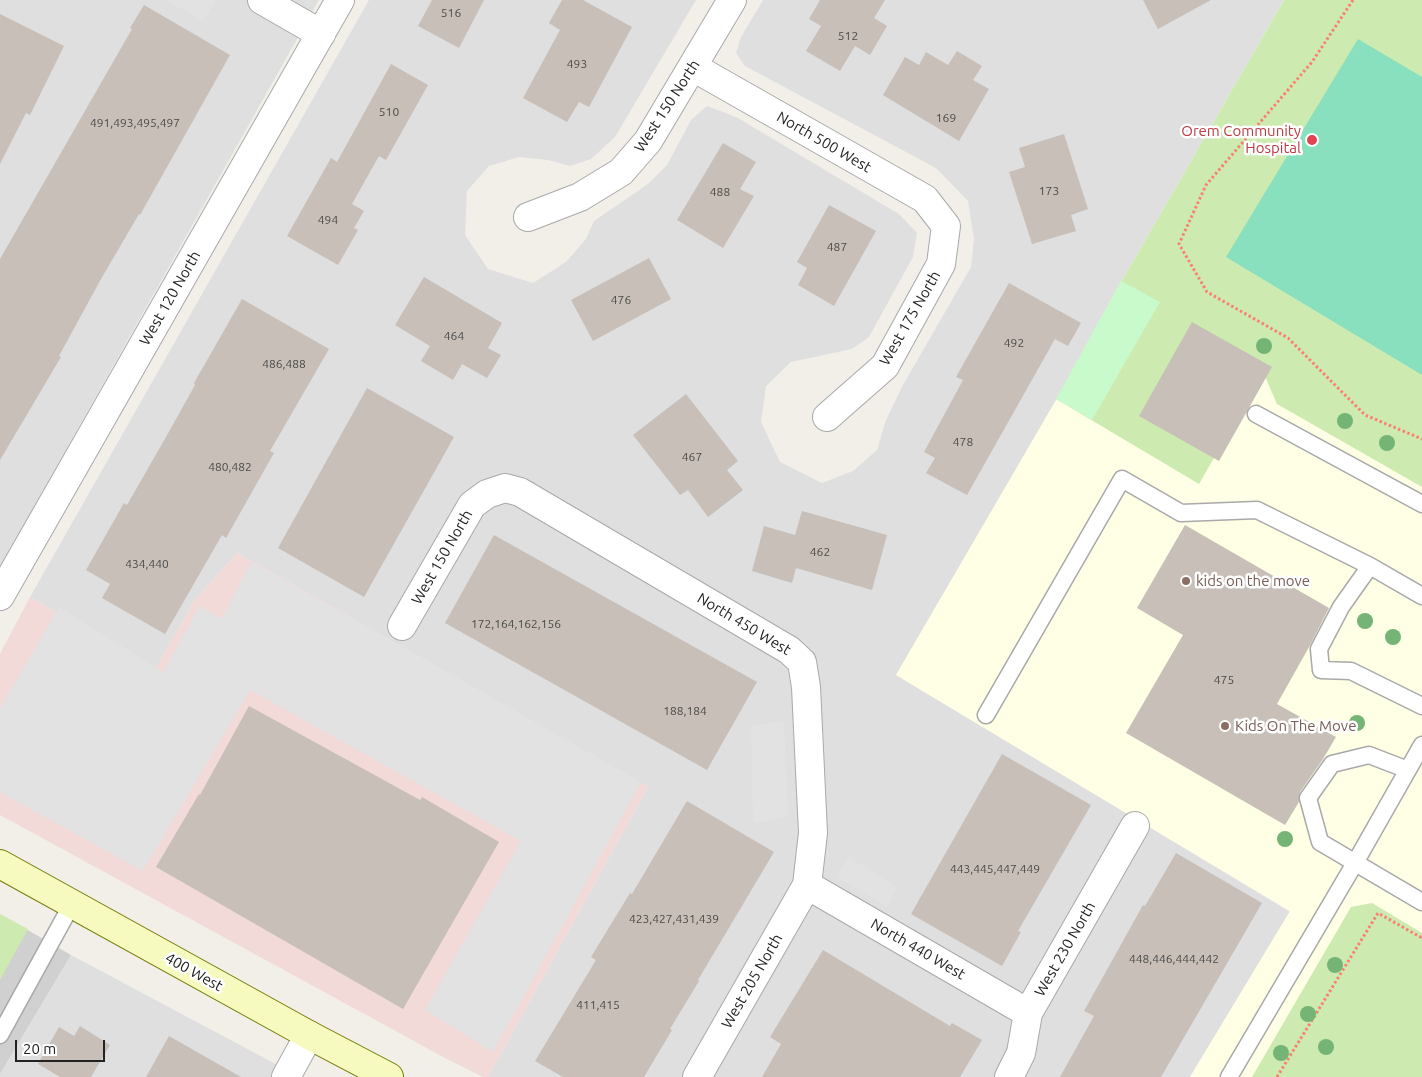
<!DOCTYPE html>
<style>
body{margin:0}
#map{position:relative;width:1422px;height:1077px;overflow:hidden;background:#f2efe9;font-family:Ubuntu,sans-serif}
canvas{display:block}
.scale{position:absolute;left:15px;top:1040px;width:90px;height:22px;box-sizing:border-box;border:2px solid #222;border-top:0;padding-left:6px;font-size:15px;line-height:18px;white-space:nowrap;color:#222;-webkit-text-stroke:4px #fff;paint-order:stroke}
</style>
<div id="map">
<canvas width="1422" height="1077"></canvas>
<div class="scale">20 m</div>
</div>
<script>
const context = document.querySelector('canvas').getContext('2d');
context.lineJoin = 'round';
function fill(path, color) { context.fillStyle = color; context.fill(path, 'evenodd'); }
const toPath = rows => new Path2D(rows.map(r => 'M' + r).join(''));
function stroke(path, color, width, dash) { context.strokeStyle = color; context.lineWidth = width; context.lineCap = dash ? 'butt' : 'round'; context.setLineDash(dash || []); context.stroke(path); }
function drawText(font, color, halo, rows, align = 'center') {
  context.font = font + ' Ubuntu,sans-serif'; context.lineWidth = 5; context.setLineDash([]); context.textBaseline = 'middle'; context.strokeStyle = halo; context.fillStyle = color; for (const [text, x, y, turn = 0] of rows) {
    context.save(); context.translate(x, y); context.rotate((+turn || 0) * Math.PI / 180); context.textAlign = isNaN(turn) ? turn : align; if (halo) context.strokeText(text, 0, 0); context.fillText(text, 0, 0); context.restore();
  }
}
const residential = toPath([
 [0,0,319,0,0,567],
 [369,0,696,0,615,137,591,159,570,166,548,160,519,157,489,166,467,191,465,235,488,269,533,283,566,262,586,239,594,221,648,184,667,165,691,120,707,106,736,117,899,214,917,233,913,257,869,337,852,349,791,362,766,386,761,422,780,462,822,483,853,471,877,450,886,420,903,385,971,267,974,239,968,201,936,168,745,66,736,53,741,37,763,0,1284,0,1105,316,896,675,1290,912,1190,1077,488,1077,648,787,237,553,194,601,155,670,30,597],
 [71,955,300,1077,0,1077,0,1074]
]);
const commercial = toPath([
 [237,553,648,787,488,1077,483,1077,445,1058,0,815,0,654,30,597,155,670,194,601]
]);
const education = toPath([
 [1284,0,1422,0,1422,1077,1190,1077,1290,911,896,675,1105,316,1109,303]
]);
const religious = toPath([
 [0,914,71,955,0,1074]
]);
const grass = toPath([
 [1284,0,1422,0,1422,487,1277,404,1263,372,1199,484,1056,399,1105,316,1109,303],
 [1372,903,1422,933,1422,1077,1252,1077,1351,907],
 [0,914,28,929,0,980]
]);
const park = toPath([
 [1121,281,1160,302,1092,420,1056,399]
]);
const pitch = toPath([
 [1358,39,1422,77,1422,375,1226,257]
]);
const parking = toPath([
 [166,0,214,0,216,1,203,21],
 [251,562,641,782,493,1052,425,1010,521,841,250,690,143,871,0,792,0,709,59,607,163,672,200,606,222,619],
 [784,721,788,817,753,823,751,726],
 [848,856,897,888,887,907,837,877]
]);
const building = toPath([
 [432,0,484,0,459,48,418,26],
 [562,0,583,0,632,27,589,107,579,102,567,122,523,98,560,30,549,23],
 [820,0,885,0,874,18,887,26,870,55,855,46,840,71,806,51,821,26,809,19],
 [1143,0,1211,0,1158,29],
 [144,5,230,55,140,215,139,214,101,279,59,356,61,357,0,460,0,259,132,29,130,28],
 [0,14,64,46,30,115,26,113,0,164],
 [957,51,982,66,973,80,989,89,959,141,883,95,905,57,919,65,926,52,948,65],
 [391,64,428,85,386,160,379,156,352,204,364,211,354,228,358,230,338,265,287,236,331,158,337,162],
 [1064,134,1088,209,1071,215,1076,231,1032,244,1009,172,1025,167,1019,148],
 [723,143,756,162,740,189,754,196,723,248,677,220],
 [829,205,876,231,834,306,798,285,807,268,797,262],
 [649,258,671,299,593,341,571,300],
 [424,277,502,323,488,348,501,355,487,378,462,364,453,380,421,361,430,346,395,325],
 [1009,283,1081,323,1068,346,1055,339,967,495,926,473,935,458,924,452,963,380,956,377],
 [242,299,329,349,270,451,274,453,226,538,222,535,165,634,102,598,110,584,86,570,124,503,127,505,166,437,195,385,194,383],
 [1192,322,1272,367,1219,461,1139,416],
 [367,388,454,437,364,597,278,548],
 [686,394,738,461,727,470,743,490,708,517,688,490,680,495,633,435],
 [802,511,887,535,872,590,796,568,792,583,752,571,764,526,795,535],
 [1185,525,1329,608,1309,647,1277,704,1336,737,1323,759,1300,792,1299,802,1285,825,1126,733,1183,635,1137,608],
 [494,535,757,682,707,770,445,623],
 [249,706,420,800,422,797,499,842,403,1009,156,867,199,794,200,795],
 [1002,754,1091,805,1018,931,1021,932,1002,966,911,914],
 [687,801,774,852,698,980,699,981,670,1029,672,1030,644,1077,563,1077,535,1061,596,960,591,957,630,893,632,894],
 [1176,853,1262,903,1161,1077,1060,1077,1094,1016,1084,1011,1143,905,1145,906],
 [823,950,950,1026,952,1023,982,1040,960,1077,762,1077,781,1044,770,1037],
 [80,1026,110,1045,91,1077,60,1077,38,1064,59,1027,74,1036],
 [169,1036,241,1077,146,1077]
]);
const path = toPath([
 [1353,0,1312,62,1206,185,1179,244,1207,292,1288,338,1365,415,1422,439],
 [1277,1077,1378,913,1422,938]
]);
const service = toPath([
 [1256,414,1422,504],
 [1370,566,1341,607,1319,649,1321,670,1351,671,1422,706],
 [986,715,1122,479,1181,513,1257,510,1370,566,1422,596],
 [1408,770,1369,755,1332,764,1308,798,1320,842,1422,902],
 [0,1035,72,904],
 [1229,1077,1355,863,1422,745]
]);
const minor = toPath([
 [262,0,321,34],
 [693,67,925,199,946,226,941,264,885,366,827,417],
 [528,217,580,197,621,172,648,141,732,0],
 [402,626,472,505,487,494,505,488,520,492,789,650,802,662,806,687,813,833,807,885,697,1077],
 [807,885,1028,1013],
 [286,1077,309,1035],
 [1009,1077,1021,1053,1028,1013,1135,826]
]);
const tertiary = toPath([
 [0,596,340,0]
]);
const secondary = toPath([
 [0,864,309,1035,389,1077]
]);
const trees = [
 [1264,346],
 [1345,421],
 [1387,443],
 [1365,621],
 [1393,637],
 [1357,723],
 [1285,839],
 [1335,965],
 [1308,1014],
 [1326,1047],
 [1281,1053]
];
const markers = [
 [1312,140,6,"#e0444e"],
 [1186,581,5,"#8d6e63"],
 [1225,726,5,"#8d6e63"]
];
const numberNames = [
 ["516",451,13],
 ["512",848,36],
 ["493",577,64],
 ["510",389,112],
 ["169",946,118],
 ["491,493,495,497",135,123],
 ["173",1049,191],
 ["488",720,192],
 ["494",328,220],
 ["487",837,247],
 ["476",621,300],
 ["464",454,336],
 ["492",1014,343],
 ["486,488",284,364],
 ["478",963,442],
 ["467",692,457],
 ["480,482",230,467],
 ["462",820,552],
 ["434,440",147,564],
 ["172,164,162,156",516,624],
 ["475",1224,680],
 ["188,184",685,711],
 ["443,445,447,449",995,869],
 ["423,427,431,439",674,919],
 ["448,446,444,442",1174,959],
 ["411,415",598,1005]
];
const streetNames = [
 ["West 150 North",667,106,-57],
 ["North 500 West",824,142,30],
 ["West 120 North",170,298,-60],
 ["West 175 North",910,318,-60],
 ["West 150 North",442,557,-60],
 ["North 450 West",744,624,31],
 ["North 440 West",918,949,30],
 ["West 230 North",1065,949,-60],
 ["400 West",194,972,29],
 ["West 205 North",752,981,-60]
];
const healthNames = [
 ["Orem Community",1301,131],
 ["Hospital",1301,148]
];
const educationNames = [
 ["kids on the move",1196,581],
 ["Kids On The Move",1235,726]
];
fill(residential, '#e0dfdf');
fill(commercial, '#f2dad9');
fill(education, '#ffffe5');
fill(religious, '#d0d0d0');
fill(grass, '#cdebb0');
fill(park, '#c8facc');
fill(pitch, '#88e0be');
fill(parking, '#e2e2e2');
fill(building, '#c7bfb8');
stroke(service, '#a9a9a9', 19);
stroke(minor, '#a9a9a9', 30);
stroke(tertiary, '#a9a9a9', 30);
stroke(secondary, '#707d05', 30);
stroke(path, '#fa8072', 3, [2.5, 2.5]);
stroke(service, '#fff', 16);
stroke(minor, '#fff', 28);
stroke(tertiary, '#fff', 28);
stroke(secondary, '#f7fabf', 28);
context.fillStyle = '#74b475';
for (const [x, y] of trees) { context.beginPath(); context.arc(x, y, 8, 0, 2 * Math.PI); context.fill(); }
for (const [x, y, r, color] of markers) { const dot = new Path2D(); dot.arc(x, y, r, 0, 2 * Math.PI); context.fillStyle = color; context.fill(dot); stroke(dot, '#fff', 2); }
drawText('12px', '#4b4948', null, numberNames);
drawText('15px', '#222', '#fff', streetNames);
drawText('15px', '#be3a42', '#fff', healthNames, 'right');
drawText('15px', '#785e54', '#fff', educationNames, 'left');
</script>
